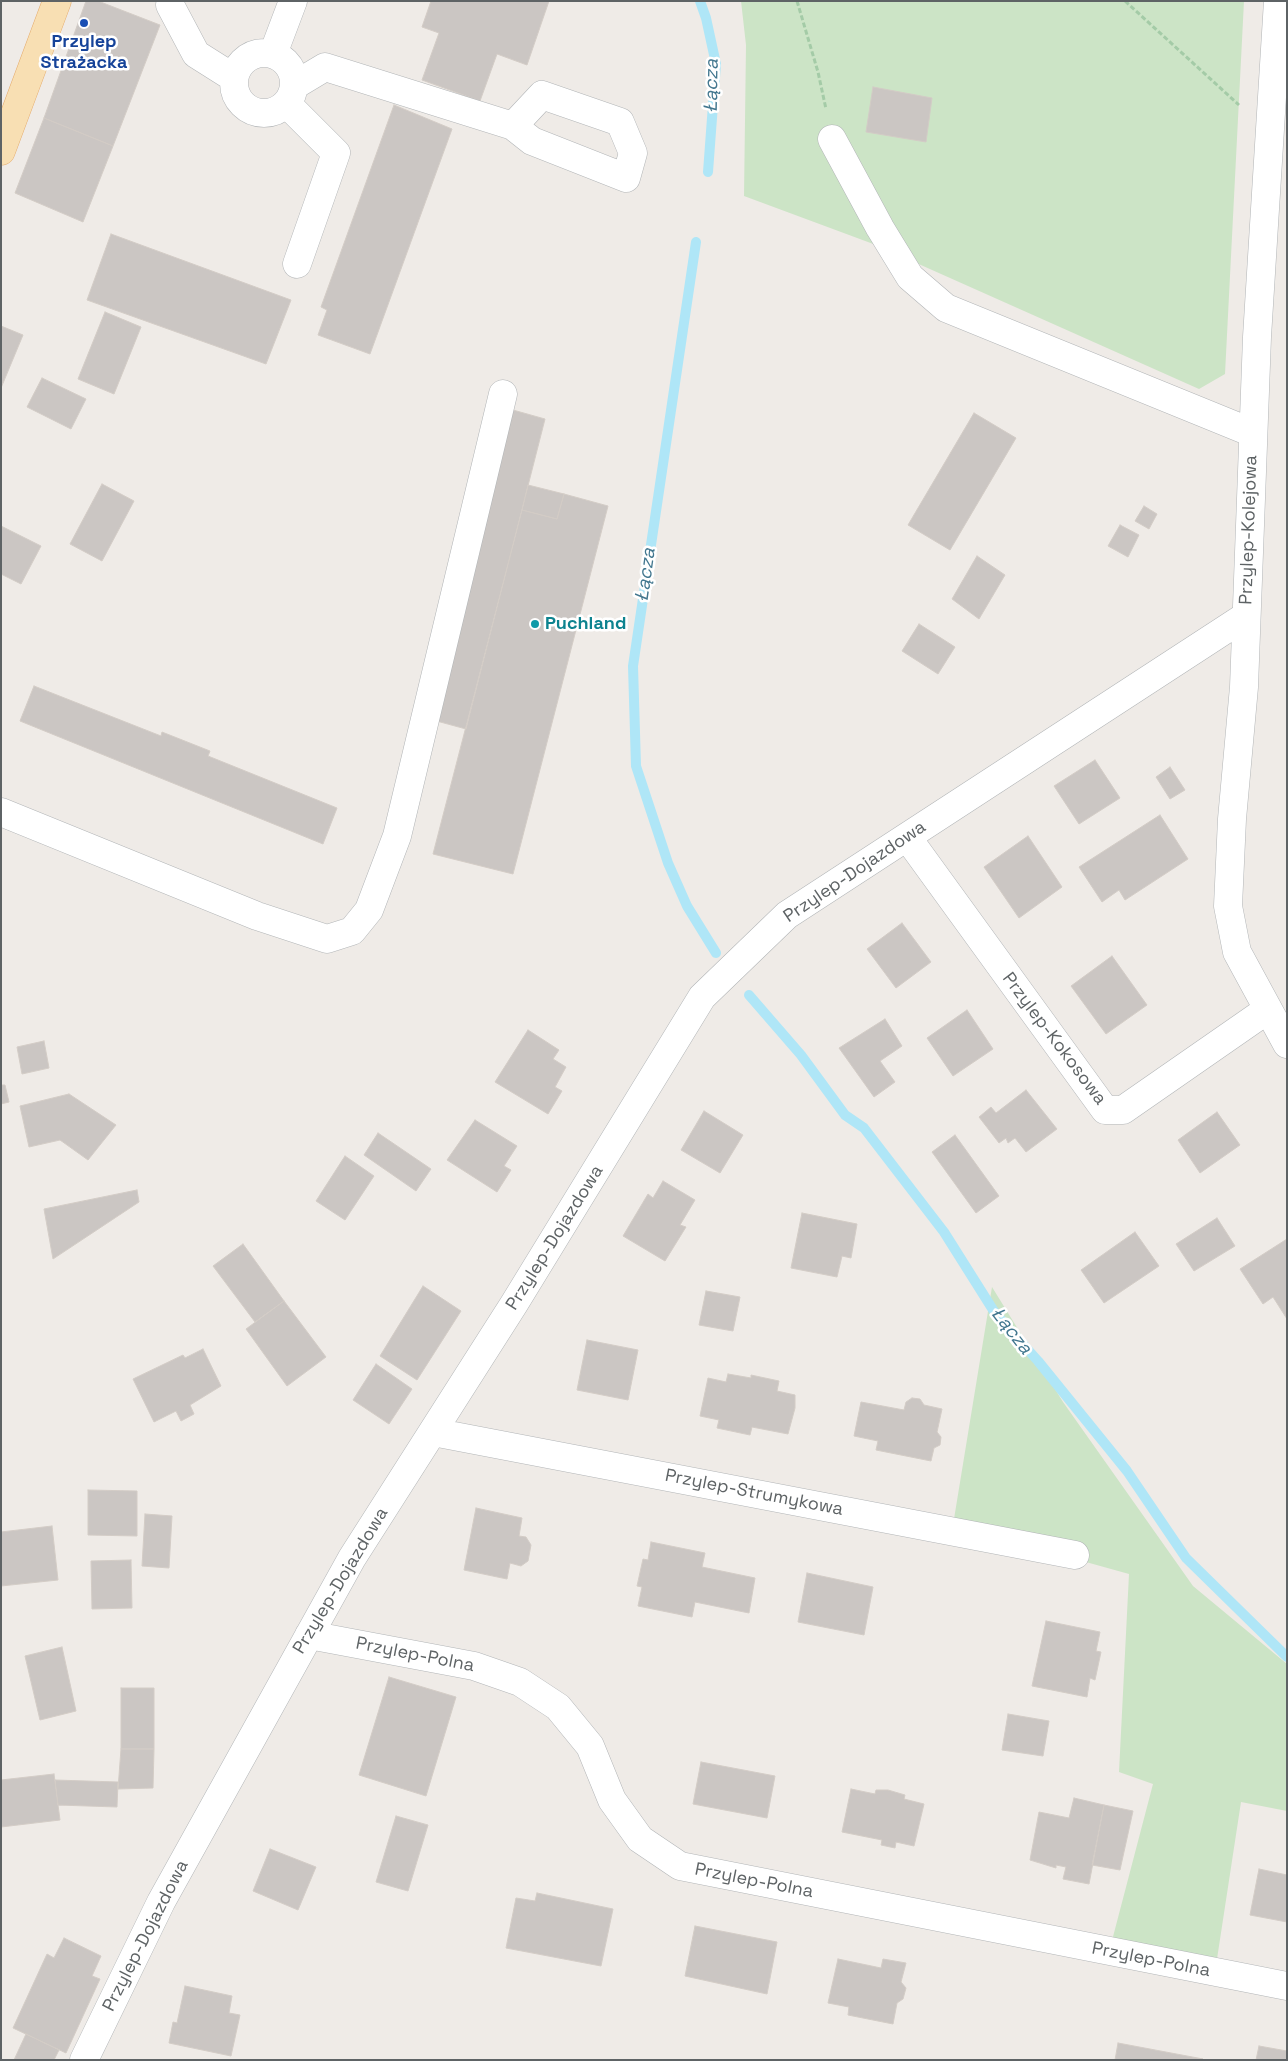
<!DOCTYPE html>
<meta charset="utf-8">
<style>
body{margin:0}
#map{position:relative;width:1288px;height:2061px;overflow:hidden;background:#efebe7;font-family:"Space Grotesk",sans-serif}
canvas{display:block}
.frame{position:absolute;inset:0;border:2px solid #5e6365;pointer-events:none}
</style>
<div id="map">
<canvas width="1288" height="2061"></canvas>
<div class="frame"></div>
</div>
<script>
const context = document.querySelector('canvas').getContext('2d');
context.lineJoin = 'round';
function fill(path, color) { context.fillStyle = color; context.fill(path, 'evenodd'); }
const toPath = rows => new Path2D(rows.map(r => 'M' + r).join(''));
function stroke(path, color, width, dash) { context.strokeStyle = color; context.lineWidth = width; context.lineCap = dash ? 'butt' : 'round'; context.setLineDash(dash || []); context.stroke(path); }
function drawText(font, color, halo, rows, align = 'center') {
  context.font = font + ' "Space Grotesk",sans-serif'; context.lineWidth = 5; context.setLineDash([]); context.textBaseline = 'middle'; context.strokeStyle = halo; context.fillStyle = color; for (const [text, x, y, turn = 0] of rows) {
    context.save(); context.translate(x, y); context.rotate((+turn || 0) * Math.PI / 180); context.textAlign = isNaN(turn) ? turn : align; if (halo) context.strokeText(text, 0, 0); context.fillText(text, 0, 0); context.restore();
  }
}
const green = toPath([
 [741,1,1244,1,1225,374,1199,389,876,245,744,196,746,45],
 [992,1287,1063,1402,1193,1586,1287,1664,1287,1811,1241,1802,1215,1972,1109,1952,1153,1784,1119,1772,1129,1574,953,1525]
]);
const stream = toPath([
 [700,1,706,18,716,64,708,172],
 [696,242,633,666,636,766,668,863,687,906,716,953],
 [749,995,801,1055,845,1115,864,1128,944,1232,995,1313,1038,1361,1127,1471,1186,1558,1287,1657]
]);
const building = toPath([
 [86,1,98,1,160,25,113,146,44,118,86,1],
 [431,1,549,1,527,65,497,54,480,101,422,80,439,33,422,27,431,1],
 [873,87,932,98,926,142,866,132,873,87],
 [394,105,452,129,370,354,318,335,327,310,321,307,394,105],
 [44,118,113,146,83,222,15,193,44,118],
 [111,234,291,300,266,364,87,300,111,234],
 [105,312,141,327,114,394,78,379,105,312],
 [1,326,23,335,1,388,1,326],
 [42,378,86,399,71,429,27,407,42,378],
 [513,410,545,419,466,729,433,720,513,410],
 [974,413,1016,438,950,550,908,525,974,413],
 [102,484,134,501,102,561,70,544,102,484],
 [528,485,564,494,557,519,522,510,528,485],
 [564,494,608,506,513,874,433,854,522,510,557,519,564,494],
 [1144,506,1157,514,1149,529,1135,521,1144,506],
 [1120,525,1139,535,1128,557,1108,546,1120,525],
 [1,526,41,546,21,584,1,574,1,526],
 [977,556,1005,575,979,619,952,599,977,556],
 [919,624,955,647,938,674,902,651,919,624],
 [34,686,161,736,162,732,210,751,208,756,337,808,323,844,20,721,34,686],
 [1095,760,1120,798,1079,824,1054,786,1095,760],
 [1170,767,1185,790,1170,799,1156,777,1170,767],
 [1160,815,1188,859,1125,900,1119,890,1102,902,1079,867,1160,815],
 [1028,836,1062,887,1019,918,984,867,1028,836],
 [902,923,931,962,896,988,867,949,902,923],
 [1112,956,1147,1005,1106,1034,1071,986,1112,956],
 [967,1010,993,1049,953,1076,927,1038,967,1010],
 [885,1019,902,1046,880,1061,895,1082,874,1097,839,1048,885,1019],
 [528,1030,559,1050,553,1059,566,1067,555,1087,562,1091,548,1114,495,1082,528,1030],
 [44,1041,49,1068,22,1074,17,1047,44,1041],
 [1,1085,5,1085,9,1102,1,1104,1,1085],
 [1026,1090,1057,1129,1026,1152,1015,1138,1008,1143,1006,1138,999,1143,979,1117,991,1107,996,1113,1026,1090],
 [69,1094,116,1125,88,1160,60,1140,29,1147,20,1106,69,1094],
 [704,1111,743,1135,720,1173,681,1150,704,1111],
 [1217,1112,1240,1145,1200,1173,1178,1140,1217,1112],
 [475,1120,517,1146,504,1166,511,1170,497,1192,447,1160,475,1120],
 [378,1133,431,1169,416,1191,364,1155,378,1133],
 [955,1135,999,1196,976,1213,932,1152,955,1135],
 [345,1156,374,1176,345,1220,316,1201,345,1156],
 [663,1181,695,1200,680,1225,686,1227,665,1261,623,1236,648,1194,653,1198,663,1181],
 [137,1190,139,1202,53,1259,44,1209,137,1190],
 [802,1213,857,1224,851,1258,842,1256,837,1277,791,1268,802,1213],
 [1217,1218,1235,1246,1194,1271,1176,1244,1217,1218],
 [1135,1232,1159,1266,1104,1303,1081,1270,1135,1232],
 [1287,1239,1287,1319,1273,1297,1263,1304,1240,1269,1287,1239],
 [243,1244,284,1301,255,1322,213,1266,243,1244],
 [423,1286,461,1311,417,1380,380,1356,423,1286],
 [706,1291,740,1297,733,1331,699,1325,706,1291],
 [284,1301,326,1357,287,1386,246,1329,284,1301],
 [587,1340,638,1350,628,1400,577,1390,587,1340],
 [203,1349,221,1386,190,1405,194,1414,181,1421,176,1411,154,1422,133,1379,183,1355,185,1358,203,1349],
 [376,1364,412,1389,389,1424,353,1400,376,1364],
 [728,1374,751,1378,751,1375,779,1381,777,1391,795,1395,795,1408,788,1434,752,1427,750,1435,717,1428,719,1420,700,1416,708,1378,726,1382,728,1374],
 [912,1398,920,1399,924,1405,942,1409,937,1432,941,1437,940,1445,934,1448,931,1461,876,1450,878,1441,854,1436,861,1402,904,1410,906,1402,912,1398],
 [88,1490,137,1491,137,1536,88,1535,88,1490],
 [476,1508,522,1518,519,1536,526,1537,531,1545,528,1561,521,1566,510,1563,507,1579,464,1570,476,1508],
 [145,1514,172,1516,169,1568,142,1566,145,1514],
 [52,1526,58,1580,1,1586,1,1532,52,1526],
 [651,1542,705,1553,702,1567,755,1578,749,1613,695,1602,692,1617,638,1606,642,1587,637,1586,643,1559,648,1560,651,1542],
 [131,1560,132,1608,92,1609,91,1561,131,1560],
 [807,1573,873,1587,864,1635,798,1622,807,1573],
 [1046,1621,1100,1632,1096,1651,1101,1652,1095,1680,1090,1678,1087,1697,1032,1686,1046,1621],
 [62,1647,76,1711,40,1720,25,1656,62,1647],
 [389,1677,456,1697,426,1796,359,1775,389,1677],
 [121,1688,154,1688,154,1749,121,1749,121,1688],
 [1008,1714,1049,1721,1043,1756,1002,1750,1008,1714],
 [121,1749,154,1749,153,1788,118,1789,121,1749],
 [701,1762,775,1776,767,1818,693,1804,701,1762],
 [54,1774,60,1820,1,1827,1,1780,54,1774],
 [55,1780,118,1782,117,1807,58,1805,55,1780],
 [851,1789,875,1794,876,1790,888,1790,905,1795,904,1799,924,1804,914,1846,896,1842,895,1848,881,1845,882,1840,842,1832,851,1789],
 [1074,1798,1104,1805,1089,1884,1063,1879,1066,1867,1056,1865,1056,1868,1030,1860,1039,1812,1069,1818,1074,1798],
 [1104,1805,1133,1811,1120,1870,1092,1865,1104,1805],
 [396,1816,428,1825,408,1891,376,1882,396,1816],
 [270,1849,316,1867,298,1910,253,1891,270,1849],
 [1259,1869,1287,1875,1287,1922,1250,1915,1259,1869],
 [537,1893,613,1909,601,1966,506,1948,516,1898,535,1901,537,1893],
 [695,1926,777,1942,767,1994,685,1976,695,1926],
 [64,1938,101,1956,92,1976,100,1979,66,2053,13,2028,47,1954,54,1958,64,1938],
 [838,1959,881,1968,883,1959,906,1963,901,1982,906,1988,903,1999,897,2003,893,2024,848,2015,849,2007,828,2003,838,1959],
 [185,1986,232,1996,229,2013,240,2015,231,2056,169,2043,173,2022,177,2023,185,1986],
 [26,2034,59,2050,54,2060,14,2060,26,2034],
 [1118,2043,1203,2059,1115,2060,1118,2043],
 [1259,2046,1287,2051,1287,2060,1256,2060,1259,2046]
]);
const path = toPath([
 [797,1,818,72,826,109],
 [1125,1,1239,105]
]);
const minor = toPath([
 [1278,1,1257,337,1244,687,1232,819,1228,906,1237,952,1287,1044],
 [170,5,196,54,234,78],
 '234 83a30 30 0 1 1 60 0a30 30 0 1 1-60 0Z',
 [273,54,293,1],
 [295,85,325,67,513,126,542,95,620,122,633,153,626,178,532,141,513,126],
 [287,104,336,153,297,264],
 [832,139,880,228,910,277,946,308,1253,433],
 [1,812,257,916,327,939,352,931,369,910,397,836,503,394],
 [907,837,1105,1110,1123,1110,1267,1010],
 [433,1432,1075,1555],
 [309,1635,474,1666,520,1682,558,1707,590,1746,612,1800,640,1839,680,1866,1287,1986],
 [84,2060,161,1902,352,1558,514,1304,702,997,787,915,1246,616]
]);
const major = toPath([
 [1,151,57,1]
]);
const markers = [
 [84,23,5,"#1a4fb4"],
 [535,624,5,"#0f9aa8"]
];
const transitNames = [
 ["Przylep",84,42],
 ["Strażacka",84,63]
];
const streetNames = [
 ["Przylep-Kolejowa",1249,530,-88],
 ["Przylep-Dojazdowa",855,872,-34],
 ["Przylep-Kokosowa",1054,1039,53],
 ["Przylep-Dojazdowa",555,1238,-58],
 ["Przylep-Strumykowa",754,1493,11],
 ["Przylep-Dojazdowa",341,1581,-59],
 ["Przylep-Polna",415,1655,11],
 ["Przylep-Polna",754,1881,11],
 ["Przylep-Dojazdowa",146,1936,-63],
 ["Przylep-Polna",1151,1960,11]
];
const cultureNames = [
 ["Puchland",545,624]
];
const waterNames = [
 ["Łącza",712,86,-89],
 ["Łącza",646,575,-82],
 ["Łącza",1011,1331,52]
];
fill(green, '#cce4c6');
stroke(stream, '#afe6f7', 10);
fill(building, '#cbc6c3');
stroke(building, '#d3ccc6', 1);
stroke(minor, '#b2b5b7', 29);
stroke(major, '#e4aa6a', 29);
stroke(path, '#a4cba7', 3, [5, 2.5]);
stroke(minor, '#fff', 28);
stroke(major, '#f8dfb3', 28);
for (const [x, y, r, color] of markers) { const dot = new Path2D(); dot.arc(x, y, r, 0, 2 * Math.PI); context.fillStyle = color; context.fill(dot); stroke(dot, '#fff', 2); }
drawText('bold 18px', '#164399', '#fff', transitNames);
drawText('18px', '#5e6365', '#fff', streetNames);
drawText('bold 18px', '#0d838f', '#fff', cultureNames, 'left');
drawText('italic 19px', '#42778f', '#fff', waterNames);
</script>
